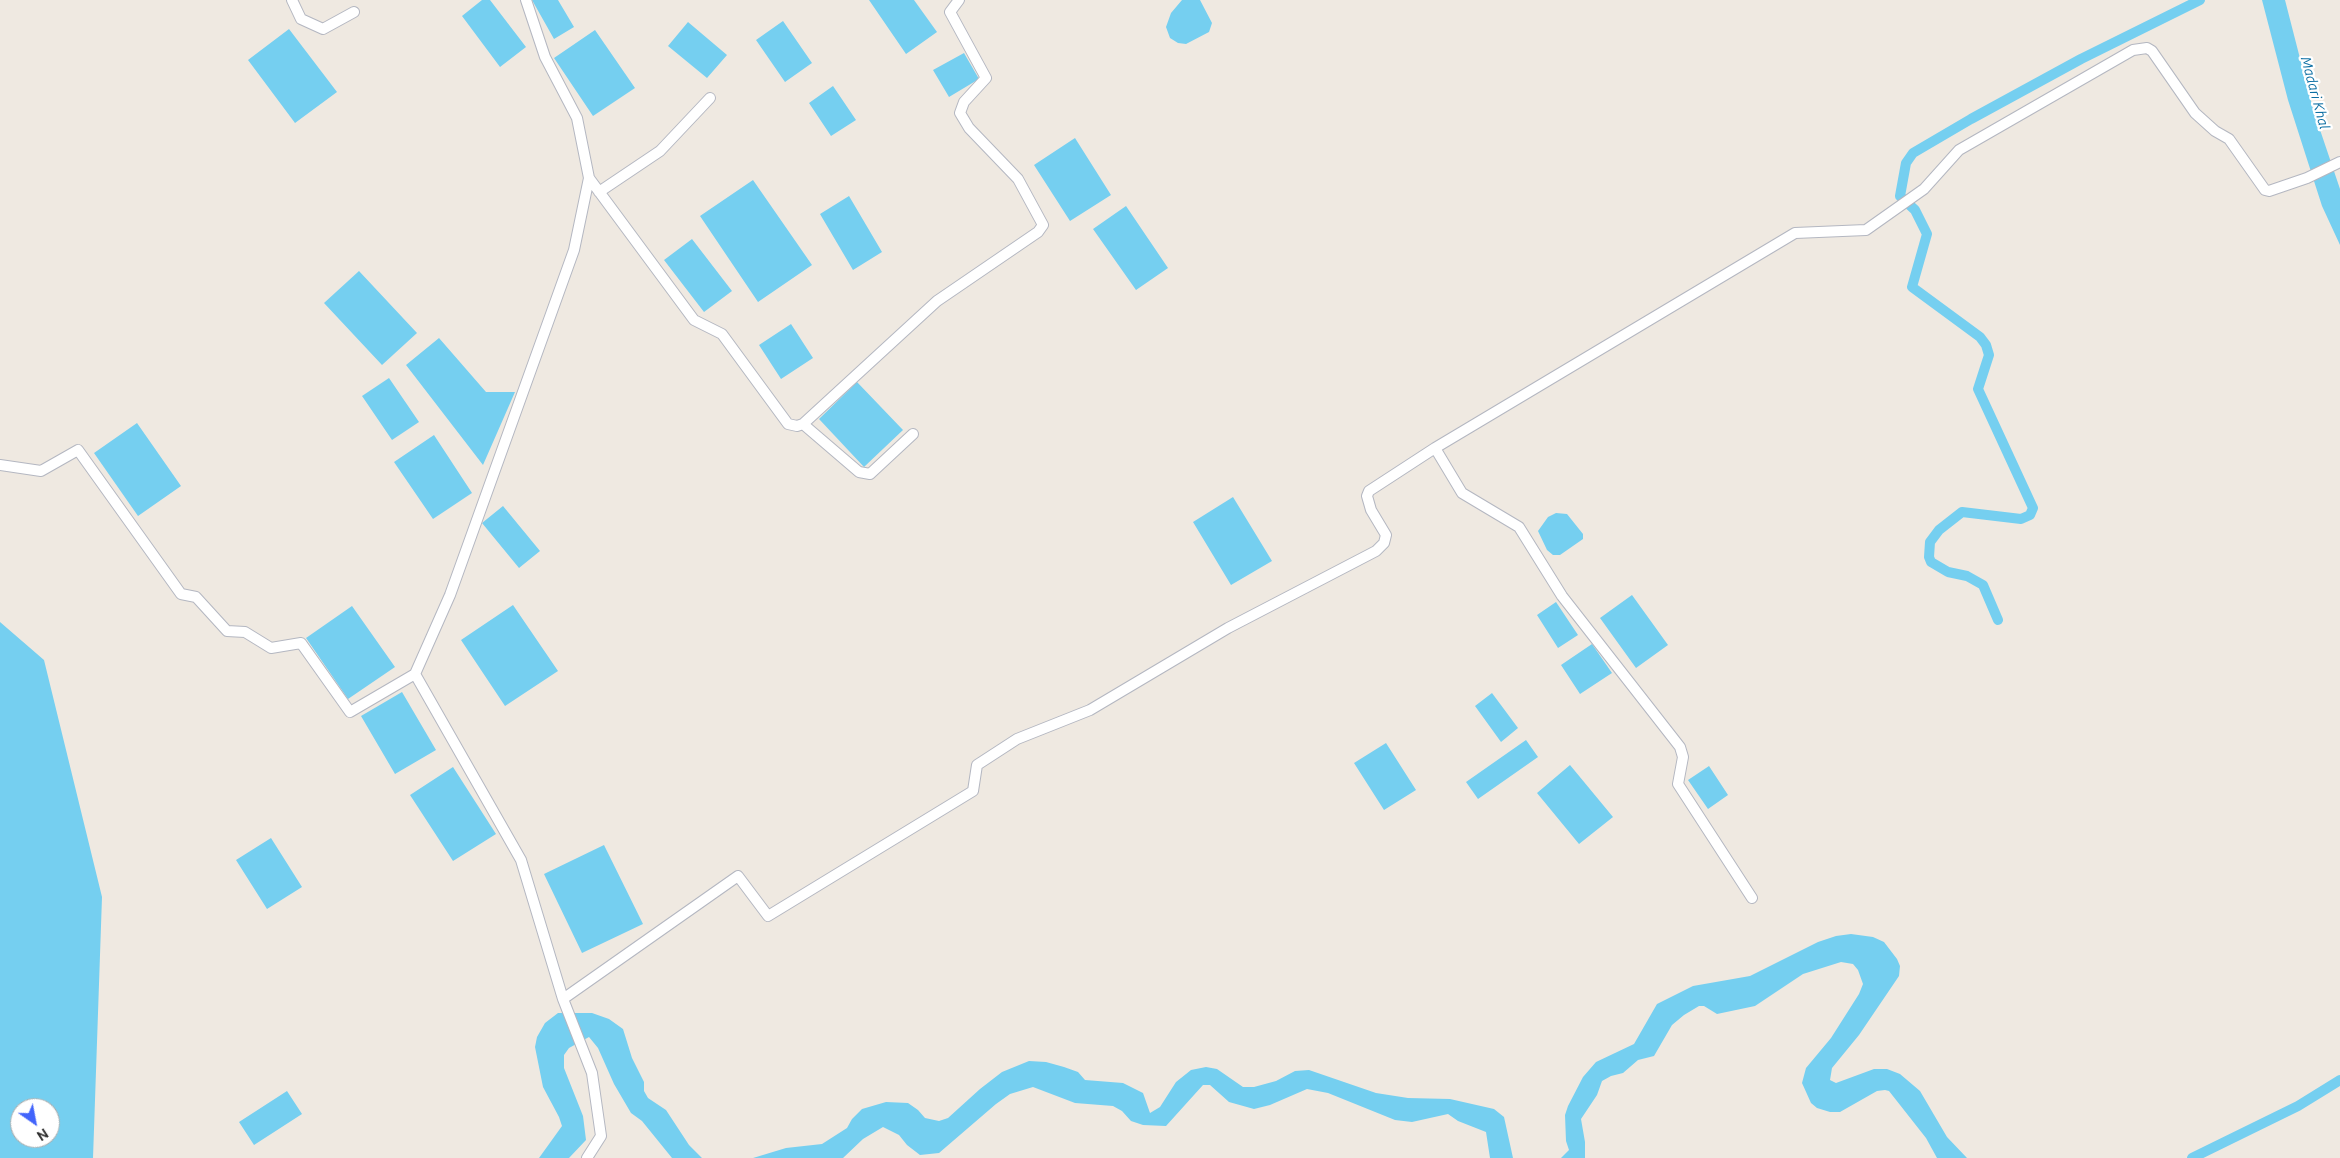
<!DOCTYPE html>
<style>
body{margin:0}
#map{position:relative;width:2340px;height:1158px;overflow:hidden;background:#efe9e1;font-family:Ubuntu,sans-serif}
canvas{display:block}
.north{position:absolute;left:10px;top:1098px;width:50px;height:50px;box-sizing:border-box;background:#fff;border:1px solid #ababab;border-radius:50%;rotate:147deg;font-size:14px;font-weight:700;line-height:20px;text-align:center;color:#2e2e2e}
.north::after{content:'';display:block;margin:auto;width:18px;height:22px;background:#4264fb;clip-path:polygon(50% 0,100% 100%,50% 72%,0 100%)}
</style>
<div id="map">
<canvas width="2340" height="1158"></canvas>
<div class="north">N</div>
</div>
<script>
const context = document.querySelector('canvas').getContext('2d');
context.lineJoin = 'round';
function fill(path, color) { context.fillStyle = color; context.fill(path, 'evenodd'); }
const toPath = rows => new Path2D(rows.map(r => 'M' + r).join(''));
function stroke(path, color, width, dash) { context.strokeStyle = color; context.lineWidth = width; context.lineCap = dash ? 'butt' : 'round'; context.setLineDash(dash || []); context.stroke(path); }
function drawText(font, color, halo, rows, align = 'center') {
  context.font = font + ' Ubuntu,sans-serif'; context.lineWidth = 4.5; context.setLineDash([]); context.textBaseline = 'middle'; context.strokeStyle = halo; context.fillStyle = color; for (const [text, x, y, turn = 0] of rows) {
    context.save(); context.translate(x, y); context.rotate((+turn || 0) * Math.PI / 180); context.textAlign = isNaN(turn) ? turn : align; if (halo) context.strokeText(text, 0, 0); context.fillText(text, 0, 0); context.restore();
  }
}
const water = toPath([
 [482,0,490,0,526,47,500,67,462,16],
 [532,0,558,0,574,27,554,39],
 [869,0,914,0,937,32,906,54],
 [1182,0,1200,0,1212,23,1209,32,1186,44,1178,43,1170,38,1166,27,1171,13],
 [2262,0,2285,0,2313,109,2340,189,2340,245,2322,206,2288,100],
 [783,21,812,63,785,82,756,40],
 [688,22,727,55,707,78,668,46],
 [289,29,337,92,295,123,248,60],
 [595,30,635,88,593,116,554,58],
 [964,53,979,79,949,97,933,70],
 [833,86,856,120,831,136,809,103],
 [1075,138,1111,195,1070,221,1034,165],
 [753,180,812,265,758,302,700,216],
 [849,196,882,252,853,270,820,214],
 [1126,206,1168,268,1136,290,1093,229],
 [692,239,732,291,704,312,664,260],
 [359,271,417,333,382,365,324,303],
 [791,324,813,358,781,379,759,345],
 [439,338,486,392,515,392,483,465,406,365],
 [389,378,419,422,392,440,362,396],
 [857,382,903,430,864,467,819,419],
 [137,423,181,486,138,516,94,453],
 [434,435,472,493,433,519,394,462],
 [1233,497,1272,561,1231,585,1193,522],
 [503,506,540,551,519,568,482,523],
 [1556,513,1567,514,1583,534,1583,539,1560,555,1553,555,1547,550,1538,531,1548,517],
 [1632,595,1668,645,1636,668,1600,618],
 [1556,602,1578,635,1558,648,1537,615],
 [513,605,558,671,505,706,461,640],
 [352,606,395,667,348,699,306,638],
 [0,622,44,660,102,897,93,1158,0,1158],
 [20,1108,50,1108,50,1138,20,1138],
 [1592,644,1612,673,1580,694,1561,665],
 [402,692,436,750,395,774,361,716],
 [1492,693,1518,728,1501,742,1475,706],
 [1526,740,1538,757,1478,799,1466,782],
 [1386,743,1416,790,1384,810,1354,763],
 [1570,765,1613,817,1579,844,1537,793],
 [1709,766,1728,795,1708,809,1688,780],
 [453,767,496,834,453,861,410,795],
 [271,838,302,887,267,909,236,860],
 [604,845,643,924,582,953,544,874],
 [1851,934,1873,937,1884,942,1897,959,1900,966,1899,976,1859,1035,1832,1068,1830,1080,1836,1083,1874,1069,1887,1069,1900,1074,1920,1091,1947,1137,1967,1158,1937,1158,1926,1138,1889,1091,1885,1090,1877,1091,1840,1112,1830,1112,1817,1108,1811,1103,1802,1083,1806,1068,1831,1038,1859,994,1863,984,1858,970,1853,964,1841,962,1803,974,1755,1006,1717,1014,1704,1006,1699,1006,1684,1015,1672,1025,1654,1056,1638,1060,1623,1073,1611,1076,1602,1081,1597,1095,1581,1119,1585,1142,1585,1158,1561,1158,1569,1150,1566,1141,1565,1115,1568,1106,1583,1077,1596,1062,1634,1044,1657,1004,1693,986,1750,976,1818,942,1836,936],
 [558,1013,592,1013,609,1019,623,1029,632,1058,644,1082,644,1091,648,1098,666,1110,689,1145,702,1158,672,1158,642,1121,631,1113,614,1084,598,1048,589,1037,569,1048,564,1055,564,1068,583,1116,586,1140,569,1158,539,1158,562,1126,559,1117,543,1087,535,1047,537,1037,545,1023],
 [1029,1061,1046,1062,1064,1067,1078,1072,1085,1080,1123,1083,1143,1093,1150,1113,1160,1107,1176,1082,1191,1070,1206,1067,1217,1069,1243,1087,1254,1087,1276,1081,1295,1071,1309,1070,1376,1093,1408,1098,1450,1099,1494,1109,1504,1117,1513,1158,1490,1158,1486,1132,1458,1121,1448,1114,1412,1122,1395,1120,1328,1093,1307,1089,1270,1105,1254,1109,1229,1102,1210,1085,1203,1085,1166,1126,1143,1125,1131,1121,1122,1111,1113,1106,1075,1103,1033,1087,1010,1094,996,1104,939,1153,920,1155,907,1145,899,1135,883,1127,863,1139,843,1158,753,1158,786,1148,822,1144,847,1128,852,1119,862,1109,886,1102,908,1103,918,1110,925,1118,939,1121,948,1118,980,1089,1002,1072],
 [287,1091,302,1114,254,1145,239,1122]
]);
const canal = toPath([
 [1998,620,1983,585,1967,576,1948,572,1931,562,1929,557,1930,542,1939,530,1962,512,2021,519,2030,515,2033,508,1978,389,1989,355,1986,345,1980,337,1912,287,1927,234,1915,210,1900,196,1906,163,1913,153,1971,119,2081,59,2200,0],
 [2192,1158,2298,1106,2340,1080]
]);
const minor = toPath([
 [292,0,301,19,323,29,354,12],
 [526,0,545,57,577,118,589,178,574,250,450,595,415,674,521,860,563,999,592,1073,601,1136,587,1158],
 [589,178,694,320,722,334,788,424,797,426,803,424,859,472,870,474,913,434],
 [599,192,660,151,710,98],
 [803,424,937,301,1038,232,1043,225,1018,179,969,128,960,113,964,102,986,78,950,12,959,0],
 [1435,448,1795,233,1866,230,1924,189,1959,150,2133,50,2147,48,2152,51,2195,113,2215,131,2229,139,2265,190,2269,191,2307,178,2340,162],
 [0,465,41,471,78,450,181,594,196,597,227,631,245,632,271,648,301,643,350,712,415,674],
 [563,999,738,876,768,916,973,791,977,765,1017,739,1090,710,1228,628,1376,551,1384,543,1386,535,1371,510,1367,496,1369,491,1435,448,1462,493,1519,527,1562,596,1680,747,1683,757,1678,784,1752,898]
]);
const waterNames = [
 ["Madari Khal",2315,93,75]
];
fill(water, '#75cff0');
stroke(canal, '#75cff0', 10);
stroke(minor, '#b4b7c1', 12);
stroke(minor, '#fff', 10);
drawText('italic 14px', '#0d6fa3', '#fff', waterNames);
</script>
